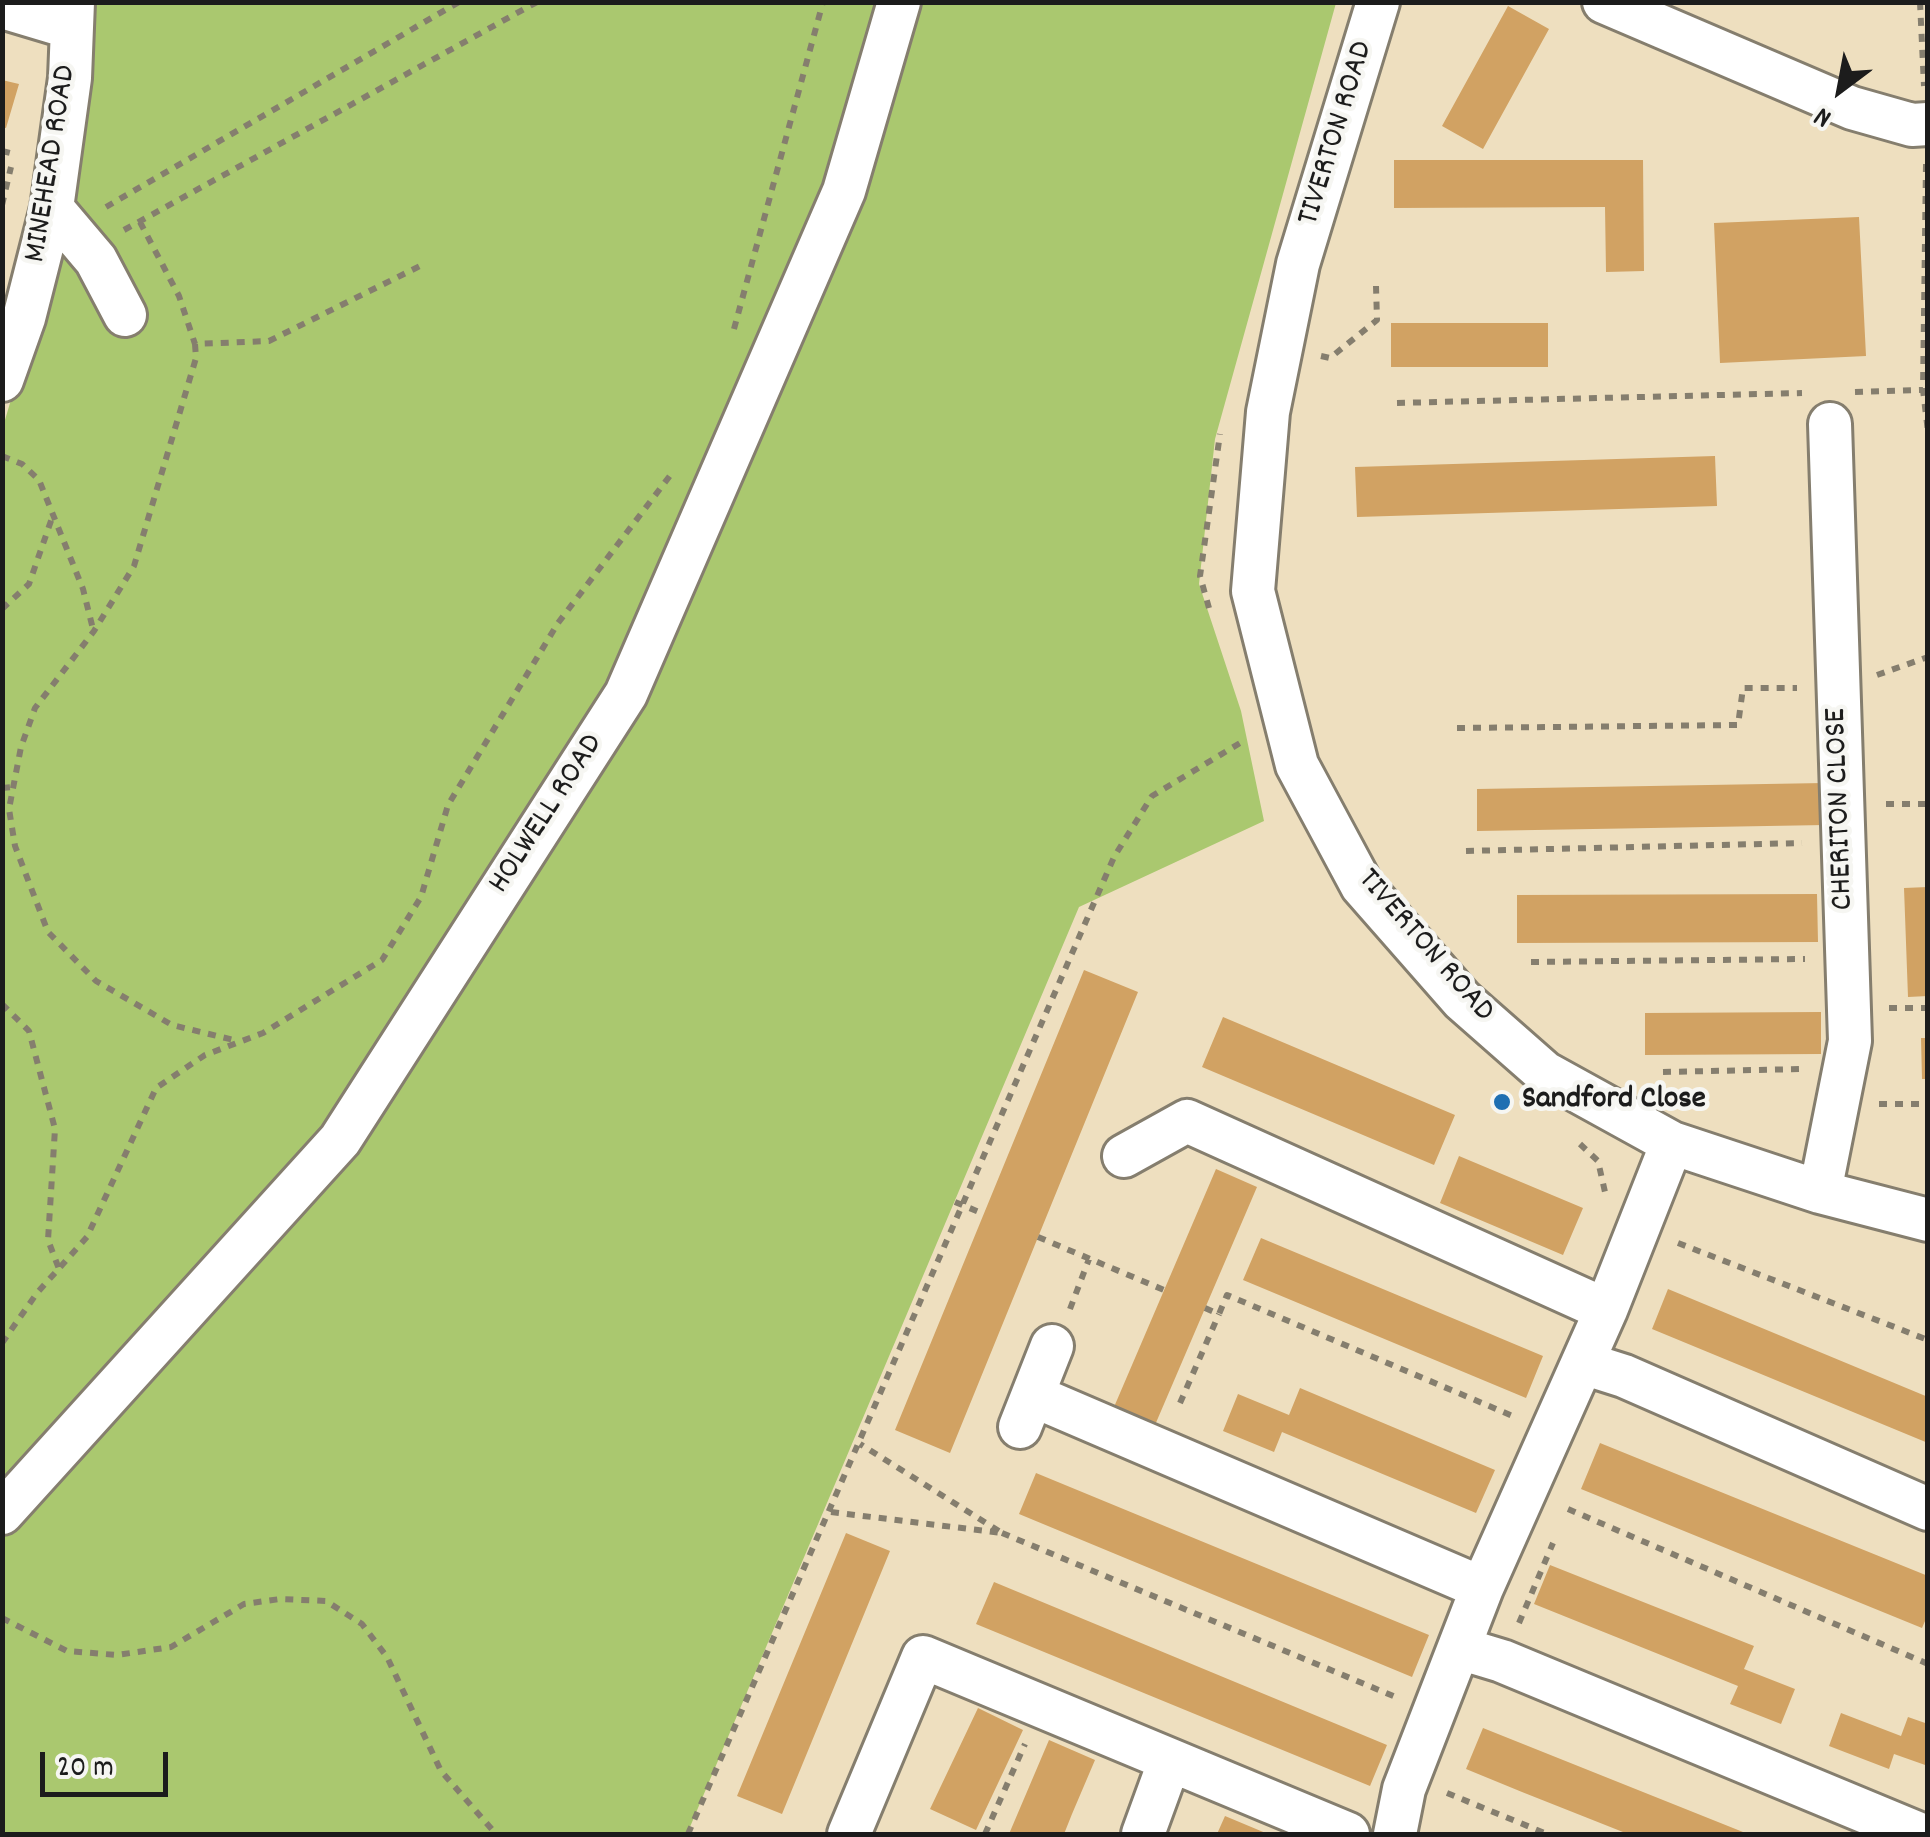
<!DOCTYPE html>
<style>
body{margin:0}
#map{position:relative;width:1930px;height:1837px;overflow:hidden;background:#eedfbf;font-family:Dekko,sans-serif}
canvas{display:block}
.frame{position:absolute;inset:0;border:5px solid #1c1c1c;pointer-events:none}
.north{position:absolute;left:1790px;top:40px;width:100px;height:100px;-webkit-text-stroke:8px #f6f6f2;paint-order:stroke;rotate:212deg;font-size:28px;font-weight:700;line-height:40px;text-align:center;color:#1c1c1c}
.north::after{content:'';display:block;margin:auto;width:35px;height:45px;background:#1c1c1c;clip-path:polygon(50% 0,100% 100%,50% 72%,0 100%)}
.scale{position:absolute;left:40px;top:1752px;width:128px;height:45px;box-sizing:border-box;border:5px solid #1c1c1c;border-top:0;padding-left:12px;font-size:30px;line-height:35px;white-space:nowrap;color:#1c1c1c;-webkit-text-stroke:8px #f6f6f2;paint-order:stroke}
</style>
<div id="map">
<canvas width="1930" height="1837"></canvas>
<div class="frame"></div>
<div class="north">N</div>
<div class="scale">20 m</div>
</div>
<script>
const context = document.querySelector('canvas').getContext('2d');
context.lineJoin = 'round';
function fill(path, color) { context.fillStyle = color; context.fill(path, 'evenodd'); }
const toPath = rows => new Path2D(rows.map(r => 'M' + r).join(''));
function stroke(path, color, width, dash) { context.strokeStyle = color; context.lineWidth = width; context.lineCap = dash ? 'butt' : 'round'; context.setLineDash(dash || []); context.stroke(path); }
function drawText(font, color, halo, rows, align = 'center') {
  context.font = font + ' Dekko,sans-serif'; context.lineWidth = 9; context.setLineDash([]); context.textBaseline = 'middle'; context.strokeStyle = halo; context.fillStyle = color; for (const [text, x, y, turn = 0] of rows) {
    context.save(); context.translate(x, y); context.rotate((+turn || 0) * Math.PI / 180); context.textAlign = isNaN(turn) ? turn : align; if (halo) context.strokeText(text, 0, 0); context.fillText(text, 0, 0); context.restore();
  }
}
const green = toPath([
 [94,3,1336,3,1215,439,1199,584,1241,711,1264,821,1079,907,687,1834,3,1834,2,430,76,181]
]);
const building = toPath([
 [1508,6,1549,29,1483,149,1442,126],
 [2,80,19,84,6,128,2,127],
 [1394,160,1643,160,1644,271,1606,272,1605,207,1394,208],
 [1859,217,1866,356,1720,363,1714,223],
 [1391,323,1548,323,1548,367,1391,367],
 [1715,456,1717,506,1357,517,1355,467],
 [1824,783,1825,825,1477,831,1477,789],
 [1928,887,1928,996,1908,997,1904,888],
 [1817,894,1818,942,1517,943,1517,895],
 [1084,970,1138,992,950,1453,895,1430],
 [1821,1012,1821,1054,1645,1055,1645,1013],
 [1223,1017,1455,1115,1434,1165,1202,1067],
 [1921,1038,1928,1038,1928,1079,1922,1079],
 [1459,1156,1583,1208,1563,1255,1440,1203],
 [1216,1169,1257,1187,1155,1425,1114,1407],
 [1261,1238,1543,1356,1526,1398,1243,1280],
 [1668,1289,1928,1397,1928,1443,1652,1329],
 [1300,1388,1495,1470,1476,1513,1282,1432,1274,1452,1223,1431,1238,1394,1289,1415],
 [1600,1443,1928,1576,1928,1614,1922,1628,1581,1489],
 [1036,1473,1429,1635,1412,1677,1019,1514],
 [846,1533,890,1551,782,1814,737,1796],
 [1550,1565,1754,1646,1744,1669,1795,1689,1781,1724,1730,1704,1738,1686,1534,1604],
 [994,1582,1387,1745,1370,1786,976,1624],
 [978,1708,1023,1730,976,1830,930,1809],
 [1841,1713,1901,1736,1908,1717,1928,1724,1928,1766,1894,1754,1889,1769,1829,1746],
 [1483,1728,1748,1834,1628,1834,1522,1792,1466,1769],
 [1049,1740,1095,1760,1072,1814,1064,1834,1009,1834],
 [1225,1816,1268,1834,1217,1834]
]);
const path = toPath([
 [1920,2,1924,86],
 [2,151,14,154],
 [1926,164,1923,390,1928,432],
 [2,205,11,167],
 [106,207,459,2],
 [140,222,179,296,195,344,269,341,424,264],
 [124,230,537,2],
 [734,329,823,2],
 [195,344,196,358,134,566,94,631,35,708,21,747,9,809,15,846,48,932,96,981,172,1025,238,1041],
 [1321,356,1330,358,1377,320,1376,286],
 [1855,392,1923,390],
 [1397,403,1802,393],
 [2,456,22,464,39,480,83,589,93,629],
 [1209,608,1200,576,1220,434],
 [2,609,29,584,52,518],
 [1877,675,1928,657],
 [1457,728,1738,725,1743,688,1797,688],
 [2,788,14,787],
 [1886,804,1928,804],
 [1466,851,1802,843],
 [1531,962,1805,959],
 [2,1004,29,1031,55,1129,48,1240,59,1269],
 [1889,1008,1928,1008],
 [1663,1072,1803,1069],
 [1879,1104,1928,1104],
 [1580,1144,1598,1161,1605,1192],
 [955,1202,984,1214],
 [1038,1237,1164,1290],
 [1678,1243,1928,1340],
 [1205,1308,1219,1314,1227,1295,1515,1417],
 [1070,1309,1089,1259],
 [2,1343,37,1293,87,1237,156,1088,205,1055,263,1033,382,960,421,897,448,805,558,623,672,473],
 [1180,1403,1219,1314],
 [1568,1509,1928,1664],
 [831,1512,1002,1533,860,1444],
 [1002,1533,1398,1698],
 [2,1618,67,1651,117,1655,171,1647,244,1604,280,1599,326,1601,362,1624,387,1657,441,1771,496,1834],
 [1519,1623,1553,1543],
 [1447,1793,1547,1834],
 [688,1834,1114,857,1152,796,1245,740],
 [985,1834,1025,1744]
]);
const minor = toPath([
 [1378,2,1298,264,1268,412,1253,591,1297,765,1362,886,1462,1000,1545,1073,1672,1143,1820,1192,1928,1220],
 [1604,2,1852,108,1912,125,1928,124],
 [2,7,72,28],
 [52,208,96,260,125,315],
 [2,380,24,318,52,208,70,78,73,2],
 [1124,1156,1187,1121,1606,1310],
 [1820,1192,1850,1041,1830,424],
 [1583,1363,1624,1376,1928,1509],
 [1034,1396,1482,1588],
 [1020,1427,1052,1346],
 [2,1513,340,1140,626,694,844,191,899,2],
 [1459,1648,1502,1661,1919,1834],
 [849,1834,923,1657,1348,1834],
 [1143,1834,1170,1760],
 [1395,1834,1404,1789,1482,1588,1606,1310,1672,1143]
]);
const markers = [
 [1502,1102,10,"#1f6fb2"]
];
const streetNames = [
 ["TIVERTON ROAD",1338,134,-73],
 ["MINEHEAD ROAD",53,164,-81],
 ["CHERITON CLOSE",1842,809,-92],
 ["HOLWELL ROAD",548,815,-57],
 ["TIVERTON ROAD",1424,947,49]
];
const poiNames = [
 ["Sandford Close",1522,1102]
];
fill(green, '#aac86f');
fill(building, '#d1a263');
stroke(minor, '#857e6e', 48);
stroke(path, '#857e6e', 6, [8, 8]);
stroke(minor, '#fff', 42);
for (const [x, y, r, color] of markers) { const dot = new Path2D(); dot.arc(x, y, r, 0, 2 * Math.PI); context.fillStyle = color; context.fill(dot); stroke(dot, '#f6f6f2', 4); }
drawText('32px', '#1c1c1c', '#f6f6f2', streetNames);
drawText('bold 32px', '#1c1c1c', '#f6f6f2', poiNames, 'left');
</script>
